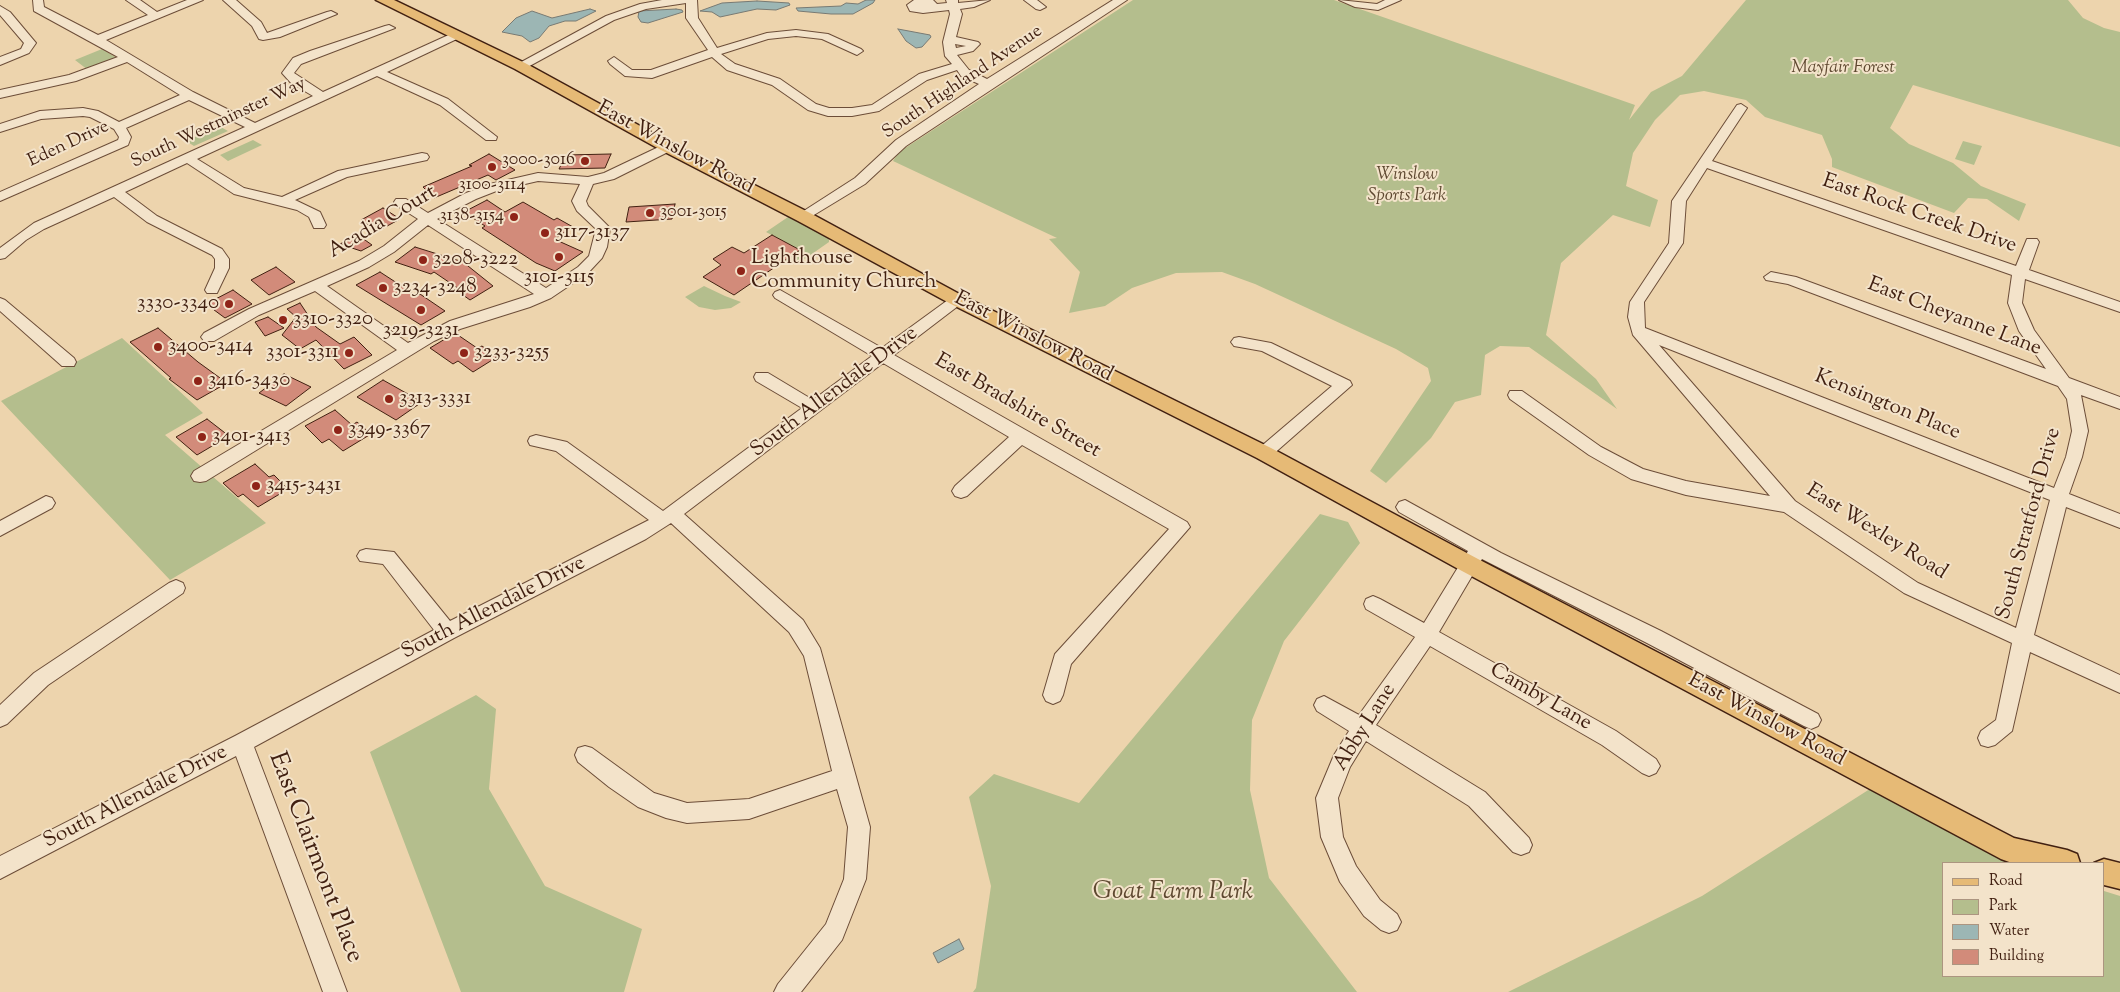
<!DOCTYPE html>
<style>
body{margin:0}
#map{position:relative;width:2120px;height:992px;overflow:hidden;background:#edd4ad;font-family:"Sorts Mill Goudy",serif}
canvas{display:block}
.legend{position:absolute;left:1942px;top:862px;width:162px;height:115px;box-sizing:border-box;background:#f3e3ca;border:1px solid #ac9580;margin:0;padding:6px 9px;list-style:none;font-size:15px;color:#412011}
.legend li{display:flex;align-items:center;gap:10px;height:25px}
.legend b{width:25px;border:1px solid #ac9580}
</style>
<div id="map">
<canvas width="2120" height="992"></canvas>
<ul class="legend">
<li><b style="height:6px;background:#e6ba76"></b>Road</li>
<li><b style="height:14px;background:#b4be8d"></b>Park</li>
<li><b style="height:14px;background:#9cb6b4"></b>Water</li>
<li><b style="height:14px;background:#d28b7a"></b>Building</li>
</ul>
</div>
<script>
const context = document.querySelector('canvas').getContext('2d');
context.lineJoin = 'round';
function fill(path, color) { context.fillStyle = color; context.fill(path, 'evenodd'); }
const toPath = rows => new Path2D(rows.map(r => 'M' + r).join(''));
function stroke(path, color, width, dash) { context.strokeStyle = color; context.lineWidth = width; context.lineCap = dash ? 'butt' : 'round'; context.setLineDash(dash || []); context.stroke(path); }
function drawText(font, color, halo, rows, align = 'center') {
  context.font = font + ' "Sorts Mill Goudy",serif'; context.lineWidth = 4; context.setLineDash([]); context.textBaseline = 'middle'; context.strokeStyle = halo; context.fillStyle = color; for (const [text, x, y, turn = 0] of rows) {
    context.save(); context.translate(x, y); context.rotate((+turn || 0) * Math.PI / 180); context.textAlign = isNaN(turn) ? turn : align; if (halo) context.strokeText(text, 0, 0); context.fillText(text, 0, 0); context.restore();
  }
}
const green = toPath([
 [1133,0,1334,0,1635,105,1629,120,1651,92,1682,76,1746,0,2068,0,2083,18,2104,28,2120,32,2120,147,1913,85,1890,128,1909,144,1953,163,1981,186,2026,204,2019,221,1987,199,1968,198,1954,213,1832,167,1832,159,1822,135,1765,117,1746,100,1704,91,1680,95,1655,120,1633,153,1626,186,1658,200,1650,227,1613,215,1561,263,1546,335,1596,379,1617,409,1529,347,1500,346,1485,355,1481,395,1455,402,1431,438,1386,483,1370,471,1431,381,1428,368,1396,349,1255,284,1222,272,1176,273,1132,288,1105,306,1069,313,1080,272,1049,239,1057,238,893,161,899,152],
 [102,49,117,58,88,70,75,60],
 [219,126,228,131,194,146,186,141],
 [253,140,262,145,228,161,220,155],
 [1963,141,1982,146,1974,165,1955,159],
 [788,217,794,218,829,236,829,242,799,263,785,261,800,250,766,232],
 [704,286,725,296,741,302,731,308,715,310,699,307,685,297],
 [122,338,203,413,165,435,266,523,170,580,1,401],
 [1320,514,1348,522,1360,543,1284,641,1252,720,1250,790,1269,878,1357,992,973,992,976,988,991,886,969,797,994,774,1079,803],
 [476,695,496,709,489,789,545,886,642,929,624,992,461,992,370,752],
 [1873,787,2024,863,1944,863,1944,976,2104,976,2104,891,2120,896,2120,992,1508,992,1702,896]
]);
const water = toPath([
 [866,0,875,0,873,3,853,14,831,14,798,11,796,8,841,6,846,3,858,4,866,0],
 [757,1,789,3,790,5,776,10,757,9,720,17,712,12,700,11,722,3,757,1],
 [590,9,596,11,576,21,565,21,549,26,539,38,530,42,522,36,502,32,516,18,532,11,552,18,590,9],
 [676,9,682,10,683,12,648,23,641,22,638,17,639,11,676,9],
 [898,29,930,35,931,37,922,47,916,48,906,41,898,29],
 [959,939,964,949,938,963,933,953,959,939]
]);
const building = toPath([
 [489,154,515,170,496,180,488,175,434,198,423,187,472,166,469,165,489,154],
 [611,154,605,168,559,169,566,155,611,154],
 [487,200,505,212,523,202,554,220,557,218,573,227,554,239,583,252,555,271,536,263,482,228,485,226,464,212,487,200],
 [675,204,672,219,626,222,629,207,675,204],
 [383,208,400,219,378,231,361,220,383,208],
 [358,235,372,245,361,251,340,244,358,235],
 [772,235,800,250,734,295,703,277,721,265,713,259,732,247,744,253,772,235],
 [415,247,463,262,493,286,470,300,456,290,459,289,434,272,431,274,395,262,415,247],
 [276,267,295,282,269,295,251,280,276,267],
 [380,272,417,296,420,294,445,311,421,325,356,285,380,272],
 [233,290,252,304,225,318,206,304,233,290],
 [300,303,316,327,340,344,354,337,372,355,344,369,316,340,300,349,282,335,296,317,287,309,300,303],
 [268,317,284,328,265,336,255,322,268,317],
 [158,328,198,362,227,383,197,400,169,379,171,378,130,342,158,328],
 [455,333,477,348,482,346,497,357,473,372,458,361,453,364,430,348,455,333],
 [284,374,311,387,286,406,259,393,284,374],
 [383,380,422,402,396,420,357,397,383,380],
 [335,410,352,425,357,422,371,434,343,451,329,439,322,443,305,426,335,410],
 [207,419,229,436,197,455,176,437,207,419],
 [255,464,269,477,274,475,288,489,258,507,243,494,238,497,223,483,255,464]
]);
const minor = toPath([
 [33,0,43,0,44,7,98,35,148,15,126,0,140,0,157,12,187,0,203,0,106,40,193,92,255,123,313,96,291,83,282,73,293,58,310,51,385,26,389,25,395,28,301,64,294,73,323,92,453,33,461,33,461,37,387,72,448,99,497,137,496,140,486,140,440,105,377,76,197,159,244,188,282,197,338,171,422,153,427,154,429,157,427,160,347,177,295,200,320,212,326,225,324,228,314,228,309,217,297,210,234,194,187,163,125,192,157,216,222,249,229,259,229,268,217,293,207,293,205,290,215,268,215,259,212,255,147,222,114,197,44,229,26,240,5,258,0,259,0,248,34,223,245,127,189,100,126,128,131,137,128,145,0,201,0,192,118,140,119,137,114,129,90,117,83,116,41,119,0,132,0,124,40,111,83,108,98,111,119,122,180,95,127,62,76,81,0,98,0,90,69,75,118,57,34,11,33,0],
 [223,0,236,0,261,22,267,33,327,12,331,11,337,14,280,37,263,40,259,39,252,26,223,0],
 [662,0,697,0,698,18,717,48,767,33,796,30,828,34,861,49,863,51,857,55,822,39,796,36,768,39,721,54,735,64,780,79,816,104,829,108,852,108,872,105,919,74,952,64,945,56,943,42,950,14,949,10,923,13,910,11,907,5,914,0,933,0,937,4,947,3,946,0,958,0,958,3,990,0,974,7,960,9,962,14,956,37,978,42,980,44,973,51,957,55,969,70,987,79,1113,0,1127,0,906,146,865,184,804,221,799,220,797,217,799,214,855,178,896,140,979,84,961,76,957,70,927,80,879,111,852,116,828,116,808,110,772,85,727,70,712,57,652,78,625,76,610,64,608,61,614,57,632,70,651,70,708,50,686,18,686,3,646,9,614,20,524,69,516,69,514,66,606,16,640,4,662,0],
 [955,44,966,46,956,48,955,44],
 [1024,0,1037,0,1046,7,1040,10,1036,9,1024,0],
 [1339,0,1377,4,1385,0,1401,0,1378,10,1355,7,1339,0],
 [0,6,10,12,36,43,29,53,0,65,0,57,21,49,24,43,0,15,0,6],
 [1741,104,1747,108,1712,161,2016,266,2027,239,2037,239,2039,242,2029,270,2120,302,2120,312,2025,279,2022,303,2034,330,2069,378,2120,397,2120,409,2081,395,2088,431,2082,457,2069,494,2120,514,2120,528,2066,507,2034,635,2120,675,2120,693,2030,652,2012,731,1995,745,1988,747,1981,745,1978,738,1981,731,1996,720,2012,643,1904,593,1784,512,1686,495,1631,479,1589,455,1510,399,1508,395,1510,391,1522,391,1601,447,1643,469,1686,481,1770,496,1633,335,1628,317,1630,302,1669,243,1672,201,1737,105,1741,104],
 [1707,168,2012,275,2008,303,2019,331,2046,369,1796,277,1771,272,1764,277,1766,280,1788,284,2058,386,2067,399,2072,431,2066,457,2054,488,1645,328,1644,302,1683,243,1686,201,1707,168],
 [1659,345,2050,500,2016,628,1918,583,1795,501,1659,345],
 [667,143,673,147,672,150,614,179,593,184,586,201,588,206,610,228,607,247,602,258,588,273,551,298,530,307,460,329,434,341,206,481,200,482,194,481,191,476,194,471,397,350,315,291,259,315,214,341,204,341,201,337,204,333,249,309,359,261,384,246,418,219,396,205,394,202,396,199,406,199,428,213,466,193,490,184,538,173,588,177,604,173,667,143],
 [538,181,580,184,572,201,577,211,596,229,589,256,578,267,546,288,437,219,476,199,499,190,538,181],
 [428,225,534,294,450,321,408,343,327,286,369,267,394,252,428,225],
 [780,290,882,348,952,297,962,297,964,300,962,303,894,355,1187,522,1190,527,1071,664,1063,695,1060,701,1053,704,1046,701,1043,695,1055,654,1169,529,1022,445,967,496,961,498,955,496,952,491,955,486,1009,437,883,363,684,514,803,620,820,648,870,827,866,879,842,940,801,992,774,992,778,984,826,924,844,879,848,827,837,789,749,819,687,823,666,818,638,807,609,787,578,762,575,755,578,748,585,746,592,748,654,793,687,803,749,799,832,771,804,656,789,632,671,523,646,539,454,638,254,747,347,992,323,992,236,756,0,879,0,856,235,736,434,630,383,564,360,561,357,556,360,551,366,549,394,552,450,621,649,520,556,451,530,445,528,441,530,437,536,435,567,442,663,511,802,408,756,381,754,377,756,373,768,373,813,400,872,356,775,298,773,295,775,292,780,290],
 [0,298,5,300,74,358,76,362,74,366,62,366,0,311,0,298],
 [1239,337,1271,343,1350,381,1352,385,1270,457,1264,459,1258,457,1256,453,1258,449,1332,386,1262,351,1234,346,1231,342,1234,338,1239,337],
 [46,496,52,498,55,503,52,508,0,536,0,521,46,496],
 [1405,500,1501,553,1661,631,1818,714,1821,720,1818,726,1811,729,1804,726,1647,643,1482,559,1439,632,1616,731,1656,759,1660,766,1656,773,1649,776,1642,773,1602,745,1430,646,1376,725,1485,792,1529,838,1532,845,1529,852,1521,855,1513,852,1469,806,1366,741,1350,767,1338,798,1343,837,1356,866,1380,900,1397,914,1401,922,1397,930,1389,933,1381,930,1364,916,1340,882,1321,837,1316,798,1334,755,1349,731,1317,711,1314,705,1317,699,1324,696,1359,715,1415,637,1366,609,1364,604,1366,599,1373,596,1380,599,1424,623,1468,551,1399,512,1396,507,1399,502,1405,500],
 [176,580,183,583,185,588,183,593,48,685,7,724,0,727,0,705,34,673,169,583,176,580]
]);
const major = toPath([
 [376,0,394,0,525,63,673,144,810,213,963,296,1271,448,1478,559,2014,838,2067,850,2077,854,2080,863,2012,863,2001,859,1462,571,1257,458,951,304,798,221,661,150,515,69,376,0],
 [2104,859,2120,863,2120,889,2104,885,2104,863,2094,863,2104,859]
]);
const markers = [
 [585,161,5,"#8f2418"],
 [492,167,5,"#8f2418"],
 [650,213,5,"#8f2418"],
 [514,217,5,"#8f2418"],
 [545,233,5,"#8f2418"],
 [559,257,5,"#8f2418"],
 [423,260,5,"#8f2418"],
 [741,271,5,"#8f2418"],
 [383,288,5,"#8f2418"],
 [229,304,5,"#8f2418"],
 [421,310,5,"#8f2418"],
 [283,320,5,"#8f2418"],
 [158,347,5,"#8f2418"],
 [349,353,5,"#8f2418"],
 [464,353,5,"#8f2418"],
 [198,381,5,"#8f2418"],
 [389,399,5,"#8f2418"],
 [338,430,5,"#8f2418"],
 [202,437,5,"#8f2418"],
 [256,486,5,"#8f2418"]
];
const farParknames = [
 ["Mayfair Forest",1843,69],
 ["Winslow",1407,176],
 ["Sports Park",1407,197]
];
const farStreetnames = [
 ["South Highland Avenue",963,83,-34],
 ["South Westminster Way",219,124,-25],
 ["Eden Drive",69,145,-25]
];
const farPoinames = [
 ["3000-3016",575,161],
 ["3100-3114",492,186,"center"],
 ["3001-3015",660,213,"left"],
 ["3138-3154",504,217]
];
const streetNames = [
 ["East Winslow Road",675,149,28],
 ["East Rock Creek Drive",1919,215,19],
 ["Acadia Court",383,223,-31],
 ["East Cheyanne Lane",1954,318,21],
 ["East Winslow Road",1033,338,27],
 ["South Allendale Drive",835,393,-37],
 ["Kensington Place",1887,406,22],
 ["East Bradshire Street",1017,407,30],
 ["South Stratford Drive",2030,524,-75],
 ["East Wexley Road",1876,533,32],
 ["South Allendale Drive",494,609,-27],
 ["Camby Lane",1540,698,30],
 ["East Winslow Road",1766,721,28],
 ["Abby Lane",1366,728,-58],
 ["South Allendale Drive",136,798,-27]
];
const poiNames = [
 ["3117-3137",555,233],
 ["Lighthouse",751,259],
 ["Community Church",751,283],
 ["3208-3222",433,260],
 ["3101-3115",559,278,"center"],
 ["3234-3248",393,288],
 ["3330-3340",219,304,"right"],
 ["3310-3320",293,320],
 ["3219-3231",421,331,"center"],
 ["3400-3414",168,347],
 ["3301-3311",339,353,"right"],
 ["3233-3255",474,353],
 ["3416-3430",208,381],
 ["3313-3331",399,399],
 ["3349-3367",348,430],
 ["3401-3413",212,437],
 ["3415-3431",266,486]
];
const nearStreetnames = [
 ["East Clairmont Place",314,858,69]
];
const nearParknames = [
 ["Goat Farm Park",1173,894]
];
fill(green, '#b4be8d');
fill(water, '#9cb6b4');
stroke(water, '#787a73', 1);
fill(building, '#d28b7a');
stroke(building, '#412011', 1);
stroke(minor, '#6c4d38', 2);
stroke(major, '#412011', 3);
fill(minor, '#f3e3ca');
fill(major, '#e6ba76');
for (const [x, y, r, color] of markers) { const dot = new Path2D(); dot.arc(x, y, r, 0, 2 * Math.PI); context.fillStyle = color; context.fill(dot); stroke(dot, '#f3e3ca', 2); }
drawText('italic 18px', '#5e4830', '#f3e3ca', farParknames);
drawText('18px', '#412011', '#f3e3ca', farStreetnames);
drawText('18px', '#412011', '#f3e3ca', farPoinames, 'right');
drawText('21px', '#412011', '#f3e3ca', streetNames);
drawText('21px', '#412011', '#f3e3ca', poiNames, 'left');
drawText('25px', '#412011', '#f3e3ca', nearStreetnames);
drawText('italic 25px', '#5e4830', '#f3e3ca', nearParknames);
</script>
